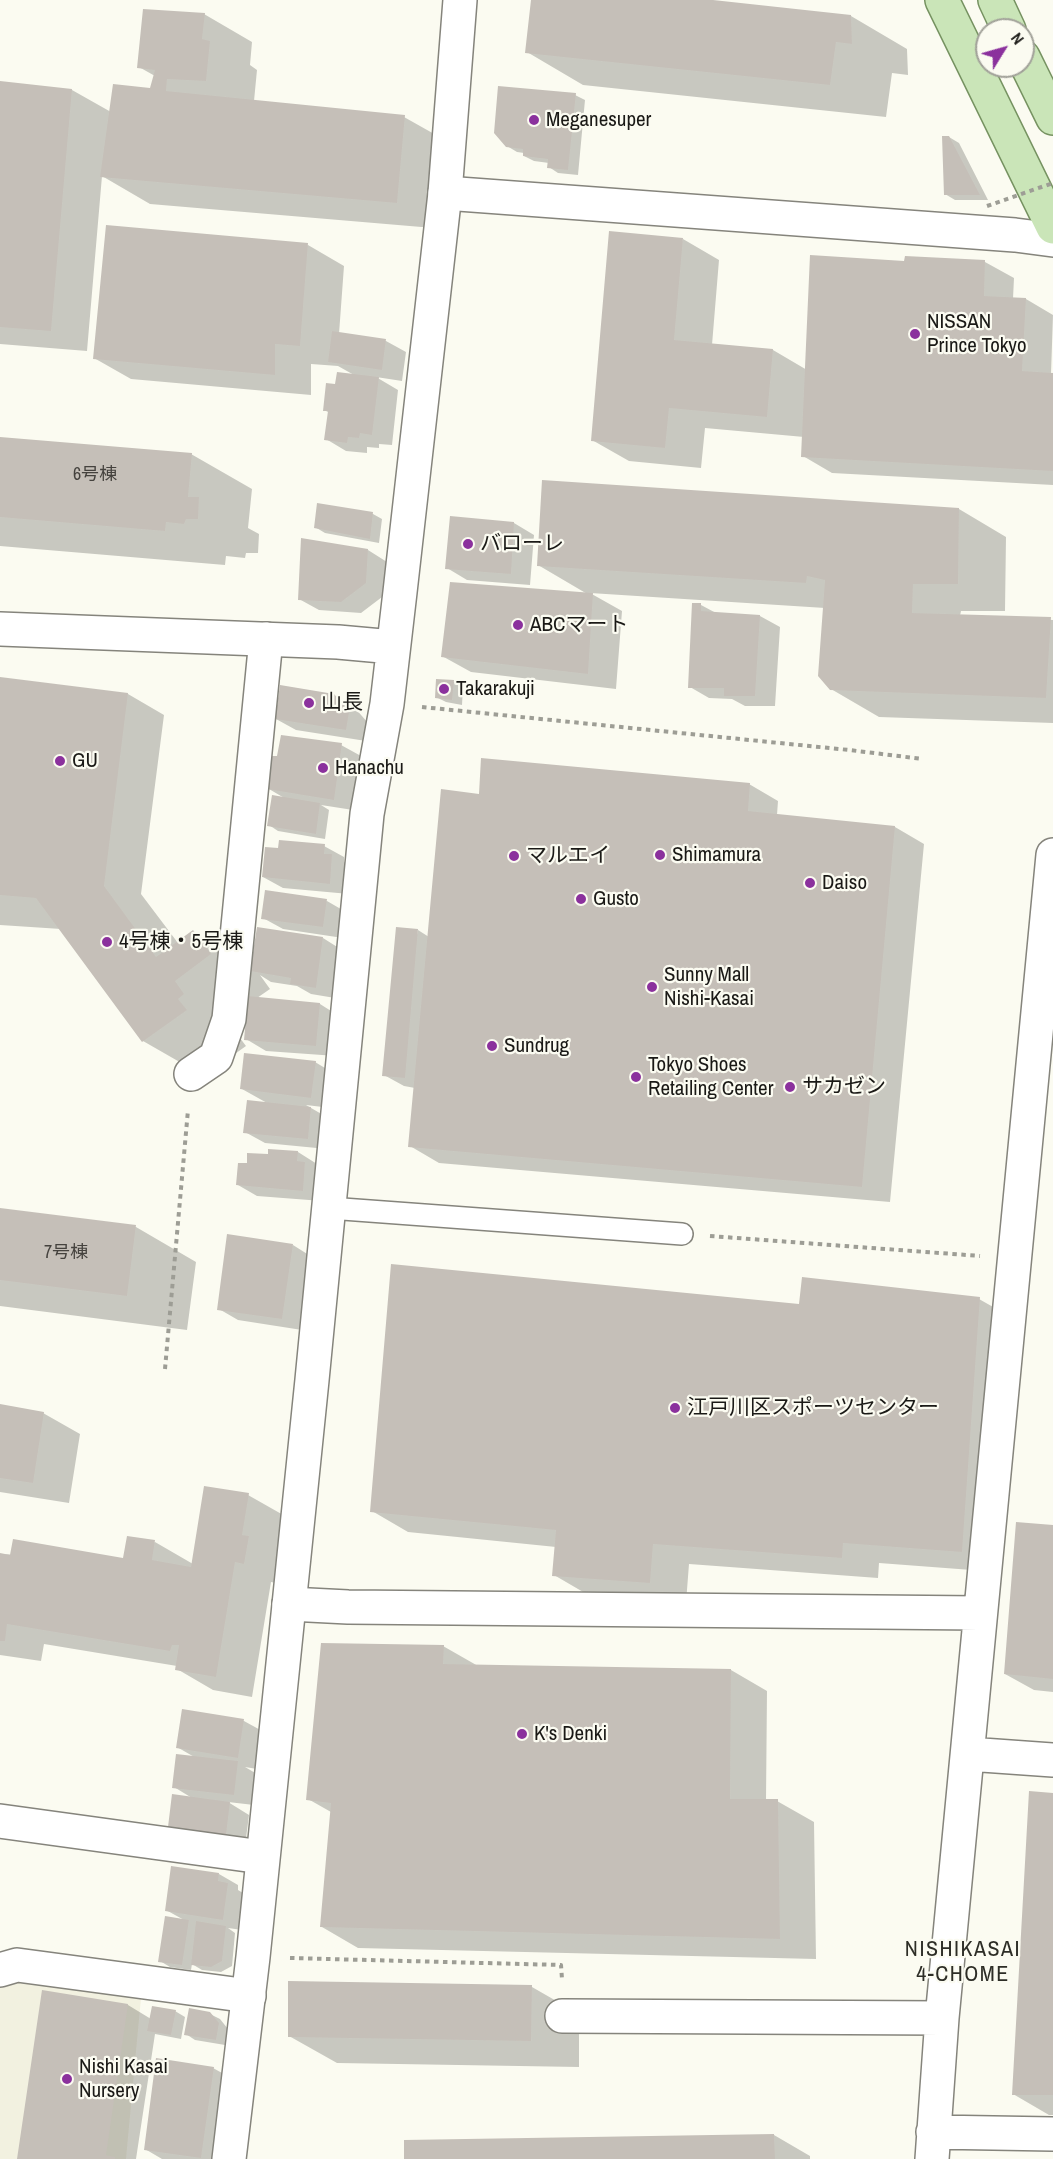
<!DOCTYPE html>
<meta charset="utf-8">
<style>
body{margin:0}
#map{position:relative;width:1053px;height:2159px;overflow:hidden;background:#fbfbf1;font-family:"Archivo Narrow",sans-serif}
canvas{display:block}
.north{position:absolute;left:975px;top:18px;width:60px;height:60px;box-sizing:border-box;background:#fbfbf1;border:2px solid #a1a199;border-radius:50%;rotate:53deg;font-size:16px;font-weight:700;line-height:24px;text-align:center;color:#1a1916}
.north::after{content:'';display:block;margin:auto;width:21px;height:27px;background:#8b319d;clip-path:polygon(50% 0,100% 100%,50% 72%,0 100%)}
</style>
<div id="map">
<canvas width="1053" height="2159"></canvas>
<div class="north">N</div>
</div>
<script>
const context = document.querySelector('canvas').getContext('2d');
context.lineJoin = 'round';
function fill(path, color) { context.fillStyle = color; context.fill(path, 'evenodd'); }
const toPath = rows => new Path2D(rows.map(r => 'M' + r).join(''));
function stroke(path, color, width, dash) { context.strokeStyle = color; context.lineWidth = width; context.lineCap = dash ? 'butt' : 'round'; context.setLineDash(dash || []); context.stroke(path); }
function drawText(font, color, halo, rows, align = 'center') {
  context.font = font + ' "Archivo Narrow","Noto Sans JP",sans-serif'; context.lineWidth = 4.5; context.setLineDash([]); context.textBaseline = 'middle'; context.strokeStyle = halo; context.fillStyle = color; for (const [text, x, y, turn = 0] of rows) {
    context.save(); context.translate(x, y); context.rotate((+turn || 0) * Math.PI / 180); context.textAlign = isNaN(turn) ? turn : align; if (halo) context.strokeText(text, 0, 0); context.fillText(text, 0, 0); context.restore();
  }
}
const built = toPath([
 [19,1983,141,1998,126,2159,0,2159,0,1988]
]);
const shadow = toPath([
 [532,0,699,0,851,16,907,49,908,75,892,73,886,117,583,85,527,52],
 [204,14,252,42,250,65,257,70,254,101,404,117,452,144,445,229,150,204,102,176,87,351,0,344,0,82,72,90,111,112,151,90,155,76,139,67],
 [575,95,585,100,578,175,558,173,549,167,549,163,534,161,524,156,524,153,517,152,507,146],
 [949,137,959,143,988,200,955,200,945,194],
 [683,239,719,260,712,345,773,350,807,370,905,263,906,257,985,262,1014,278,1013,299,1026,299,1053,315,1051,374,1053,374,1053,485,832,473,803,456,804,437,705,428,701,468,629,461,592,440],
 [308,245,344,266,339,334,386,341,406,352,402,381,376,377,398,390,392,445,379,444,379,448,367,447,367,453,346,451,326,439,330,413,324,410,337,386,354,375,338,366,311,364,311,395,131,379,94,358],
 [0,438,191,454,252,489,248,528,259,534,258,553,246,553,245,558,226,556,225,565,0,546],
 [318,505,373,514,382,519,379,543,325,533,315,527],
 [959,509,1006,537,1005,611,961,611,960,616,1053,620,1053,723,879,717,831,689,825,608,590,593,622,611,616,689,471,672,442,656,589,595,538,565],
 [451,518,514,523,534,535,530,585,467,580,447,568],
 [368,550,387,562,386,594,361,613,319,610,299,599],
 [701,605,716,613,760,616,780,627,775,706,745,706,732,699,709,698,690,687],
 [0,679,128,694,164,715,141,894,178,943,193,932,252,966,323,938,342,950,335,998,311,994,297,986,271,982,260,975,270,989,257,998,320,1004,339,1016,336,1056,266,1051,246,1039,249,1005,234,1016,244,1029,237,1034,246,1046,204,1076,143,1041,61,929,0,925],
 [437,680,454,682,463,687,462,705,446,702,436,697],
 [334,695,354,707,369,724,366,741,296,730,276,719],
 [341,745,361,756,353,810,321,805,329,810,325,839,278,831,269,825,286,799,269,789,279,758],
 [749,784,778,801,777,815,895,827,924,844,890,1202,439,1163,410,1146,415,1088,404,1086,384,1075,418,930,429,937,480,796],
 [324,846,344,857,344,862,352,867,349,894,283,888,263,877,279,849],
 [327,901,346,912,343,938,283,929,263,918],
 [315,1062,335,1074,331,1108,306,1105,330,1119,327,1149,265,1143,245,1132,267,1103,242,1089],
 [298,1152,317,1164,322,1201,257,1196,238,1185,248,1165,269,1155],
 [0,1209,136,1227,196,1262,187,1330,0,1306],
 [293,1245,312,1257,302,1330,238,1320,219,1309],
 [979,1299,1016,1320,998,1572,879,1563,878,1578,689,1564,686,1603,590,1596,554,1575,556,1547,408,1532,372,1511,801,1305],
 [0,1406,43,1413,80,1434,69,1503,0,1492],
 [248,1495,285,1516,281,1584,271,1582,252,1697,213,1690,177,1669,177,1666,44,1644,41,1661,0,1655,0,1554,125,1560,155,1542,193,1564],
 [1053,1526,1053,1692,1034,1690,1005,1674],
 [443,1646,478,1666,731,1670,767,1691,766,1801,777,1801,814,1822,816,1959,358,1948,322,1927,331,1812,308,1799],
 [183,1711,244,1721,264,1732,257,1769,245,1767,257,1774,254,1805,228,1802,249,1815,245,1846,189,1838,169,1826,192,1798,174,1787,196,1758,177,1747],
 [1053,1794,1053,2115,1049,2115,1013,2094],
 [219,1874,238,1885,238,1890,248,1896,242,1930,228,1928,235,1933,232,1966,221,1972,202,1970,192,1964,191,1970,170,1967,160,1961,184,1920,166,1910],
 [532,1987,579,2014,579,2067,337,2063,289,2036],
 [43,1992,128,2005,151,2019,175,2011,185,2017,181,2039,155,2034,136,2159,19,2159],
 [210,2014,220,2019,228,2029,225,2045,195,2040,186,2034],
 [213,2068,233,2079,222,2159,162,2159,145,2149],
 [774,2135,810,2156,810,2159,406,2159]
]);
const building = toPath([
 [531,0,713,0,851,15,852,44,836,42,830,85,525,53],
 [143,9,205,13,202,39,210,41,206,81,167,79,166,91,405,115,397,203,100,177,113,84,150,88,155,70,137,68],
 [0,81,72,89,51,331,0,327],
 [498,86,576,93,568,170,547,168,548,159,523,156,523,149,506,147,494,133],
 [942,136,949,136,980,195,944,195],
 [106,225,308,243,300,346,275,344,275,375,93,359],
 [609,231,683,238,674,340,773,349,767,417,669,408,665,448,591,441],
 [810,255,904,261,905,256,985,260,984,296,1026,298,1022,371,1053,373,1053,471,801,457],
 [332,331,386,339,382,370,328,362],
 [337,372,379,377,372,435,360,433,359,438,348,437,347,443,324,440,328,411,323,411,326,383,335,384],
 [0,437,192,453,188,497,199,497,198,519,186,519,184,524,166,522,165,531,0,517],
 [542,480,959,508,958,584,913,584,912,613,1051,617,1046,698,830,690,818,676,825,580,807,576,806,583,537,566],
 [317,503,373,512,370,539,314,528],
 [450,516,514,522,511,574,445,569],
 [301,538,368,549,366,583,341,602,298,600],
 [450,582,593,593,588,674,441,657],
 [692,603,701,603,701,611,760,615,755,696,724,696,724,688,688,688],
 [0,677,128,693,104,886,156,957,193,930,211,954,175,981,184,994,178,999,187,1010,142,1042,36,898,0,895],
 [436,679,454,680,452,700,435,698],
 [280,685,334,694,349,712,346,730,275,719],
 [281,735,342,743,334,800,267,789,271,756,277,756],
 [481,758,750,783,748,811,895,826,862,1187,408,1147,441,789,479,794],
 [272,795,320,803,316,834,267,826],
 [279,840,325,844,324,854,332,854,330,884,262,877,265,847,278,848],
 [265,890,327,899,323,927,261,919],
 [257,927,323,937,316,988,290,984,291,978,250,971],
 [396,927,418,929,405,1078,382,1076],
 [248,996,320,1003,316,1046,244,1040],
 [244,1053,316,1061,311,1098,240,1089],
 [247,1100,311,1107,308,1139,243,1133],
 [268,1149,298,1151,297,1161,305,1162,303,1191,236,1185,238,1163,247,1163,247,1153,268,1154],
 [0,1208,136,1225,127,1296,0,1280],
 [227,1234,293,1244,282,1319,217,1310],
 [391,1264,799,1304,802,1277,980,1297,962,1552,843,1543,842,1558,653,1544,650,1583,552,1576,556,1530,370,1512],
 [0,1404,44,1412,33,1483,0,1478],
 [204,1486,249,1493,242,1535,249,1536,244,1564,235,1562,216,1677,175,1670,179,1645,172,1645,170,1651,7,1624,5,1641,0,1641,0,1553,10,1555,13,1539,123,1558,127,1536,155,1540,152,1560,191,1567],
 [1016,1522,1053,1525,1053,1679,1004,1674],
 [321,1643,444,1645,443,1664,731,1669,730,1799,778,1799,780,1939,320,1927,331,1803,306,1800],
 [182,1709,244,1719,238,1758,176,1748],
 [176,1754,238,1761,234,1795,172,1788],
 [1029,1791,1053,1793,1053,2095,1012,2095],
 [172,1794,230,1802,226,1835,168,1827],
 [171,1866,219,1873,218,1881,228,1883,223,1920,165,1911],
 [165,1916,189,1920,182,1965,158,1962],
 [196,1921,226,1926,222,1961,211,1967,191,1965],
 [288,1981,532,1985,531,2041,288,2037],
 [42,1990,128,2004,106,2155,115,2157,115,2159,17,2159],
 [152,2006,176,2010,171,2035,147,2031],
 [189,2008,210,2012,219,2023,216,2040,184,2035],
 [156,2058,214,2067,201,2158,144,2150],
 [774,2134,775,2159,404,2159,404,2140]
]);
const path = toPath([
 [422,707,849,750,923,759],
 [710,1236,980,1256],
 [165,1369,188,1110],
 [290,1958,561,1965,562,1979]
]);
const lane = toPath([
 [329,1208,682,1234]
]);
const street = toPath([
 [445,193,1015,235,1053,240],
 [191,1074,216,1057,229,1019,266,639],
 [289,1604,348,1607,979,1613],
 [968,1754,1053,1760],
 [0,1821,262,1857],
 [0,1970,17,1965,249,1996],
 [562,2016,942,2018],
 [933,2132,1053,2134],
 [932,2159,942,2018,1053,855]
]);
const secondary = toPath([
 [0,629,338,642,393,647],
 [229,2159,253,1957,312,1380,367,814,387,704,400,592,445,193,460,0]
]);
const primary = toPath([
 [942,0,1053,227],
 [995,0,1009,30],
 [1023,57,1053,118]
]);
const pathBridge = toPath([
 [987,206,1053,183]
]);
const markers = [
 [534,120,6,"#8b319d"],
 [915,334,6,"#8b319d"],
 [468,544,6,"#8b319d"],
 [518,625,6,"#8b319d"],
 [444,689,6,"#8b319d"],
 [309,703,6,"#8b319d"],
 [60,761,6,"#8b319d"],
 [323,768,6,"#8b319d"],
 [660,855,6,"#8b319d"],
 [514,856,6,"#8b319d"],
 [810,883,6,"#8b319d"],
 [581,899,6,"#8b319d"],
 [107,942,6,"#8b319d"],
 [652,987,6,"#8b319d"],
 [492,1046,6,"#8b319d"],
 [636,1077,6,"#8b319d"],
 [790,1087,6,"#8b319d"],
 [675,1408,6,"#8b319d"],
 [522,1734,6,"#8b319d"],
 [67,2079,6,"#8b319d"]
];
const numberNames = [
 ["6号棟",95,475],
 ["7号棟",66,1253]
];
const poiNames = [
 ["Meganesuper",546,120],
 ["NISSAN",927,322],
 ["Prince Tokyo",927,346],
 ["バローレ",480,544],
 ["ABCマート",530,625],
 ["Takarakuji",456,689],
 ["山長",321,703],
 ["GU",72,761],
 ["Hanachu",335,768],
 ["Shimamura",672,855],
 ["マルエイ",526,856],
 ["Daiso",822,883],
 ["Gusto",593,899],
 ["4号棟・5号棟",119,942],
 ["Sunny Mall",664,975],
 ["Nishi-Kasai",664,999],
 ["Sundrug",504,1046],
 ["Tokyo Shoes",648,1065],
 ["Retailing Center",648,1089],
 ["サカゼン",802,1087],
 ["江戸川区スポーツセンター",687,1408],
 ["K's Denki",534,1734],
 ["Nishi Kasai",79,2067],
 ["Nursery",79,2091]
];
const neighbourhoodNames = [
 ["NISHIKASAI",963,1950],
 ["4-CHOME",963,1975]
];
fill(built, '#f2f1e0');
fill(shadow, '#0003');
fill(building, '#c5bfb8');
stroke(lane, '#85847c', 24);
stroke(street, '#85847c', 36);
stroke(secondary, '#85847c', 36);
stroke(primary, '#769261', 36);
stroke(path, '#9d9d95', 4, [4.5, 4.5]);
stroke(lane, '#fff', 21);
stroke(street, '#fff', 33);
stroke(secondary, '#fff', 33);
stroke(primary, '#cae5b8', 33);
stroke(pathBridge, '#9d9d95', 4, [4.5, 4.5]);
for (const [x, y, r, color] of markers) { const dot = new Path2D(); dot.arc(x, y, r, 0, 2 * Math.PI); context.fillStyle = color; context.fill(dot); stroke(dot, '#fbfbf1', 2); }
drawText('18px', '#45423e', null, numberNames);
drawText('21px', '#1a1916', '#fbfbf1', poiNames, 'left');
context.letterSpacing = '1.5px';
drawText('22px', '#2d2d26', '#fbfbf1', neighbourhoodNames);
context.letterSpacing = '0px';
</script>
